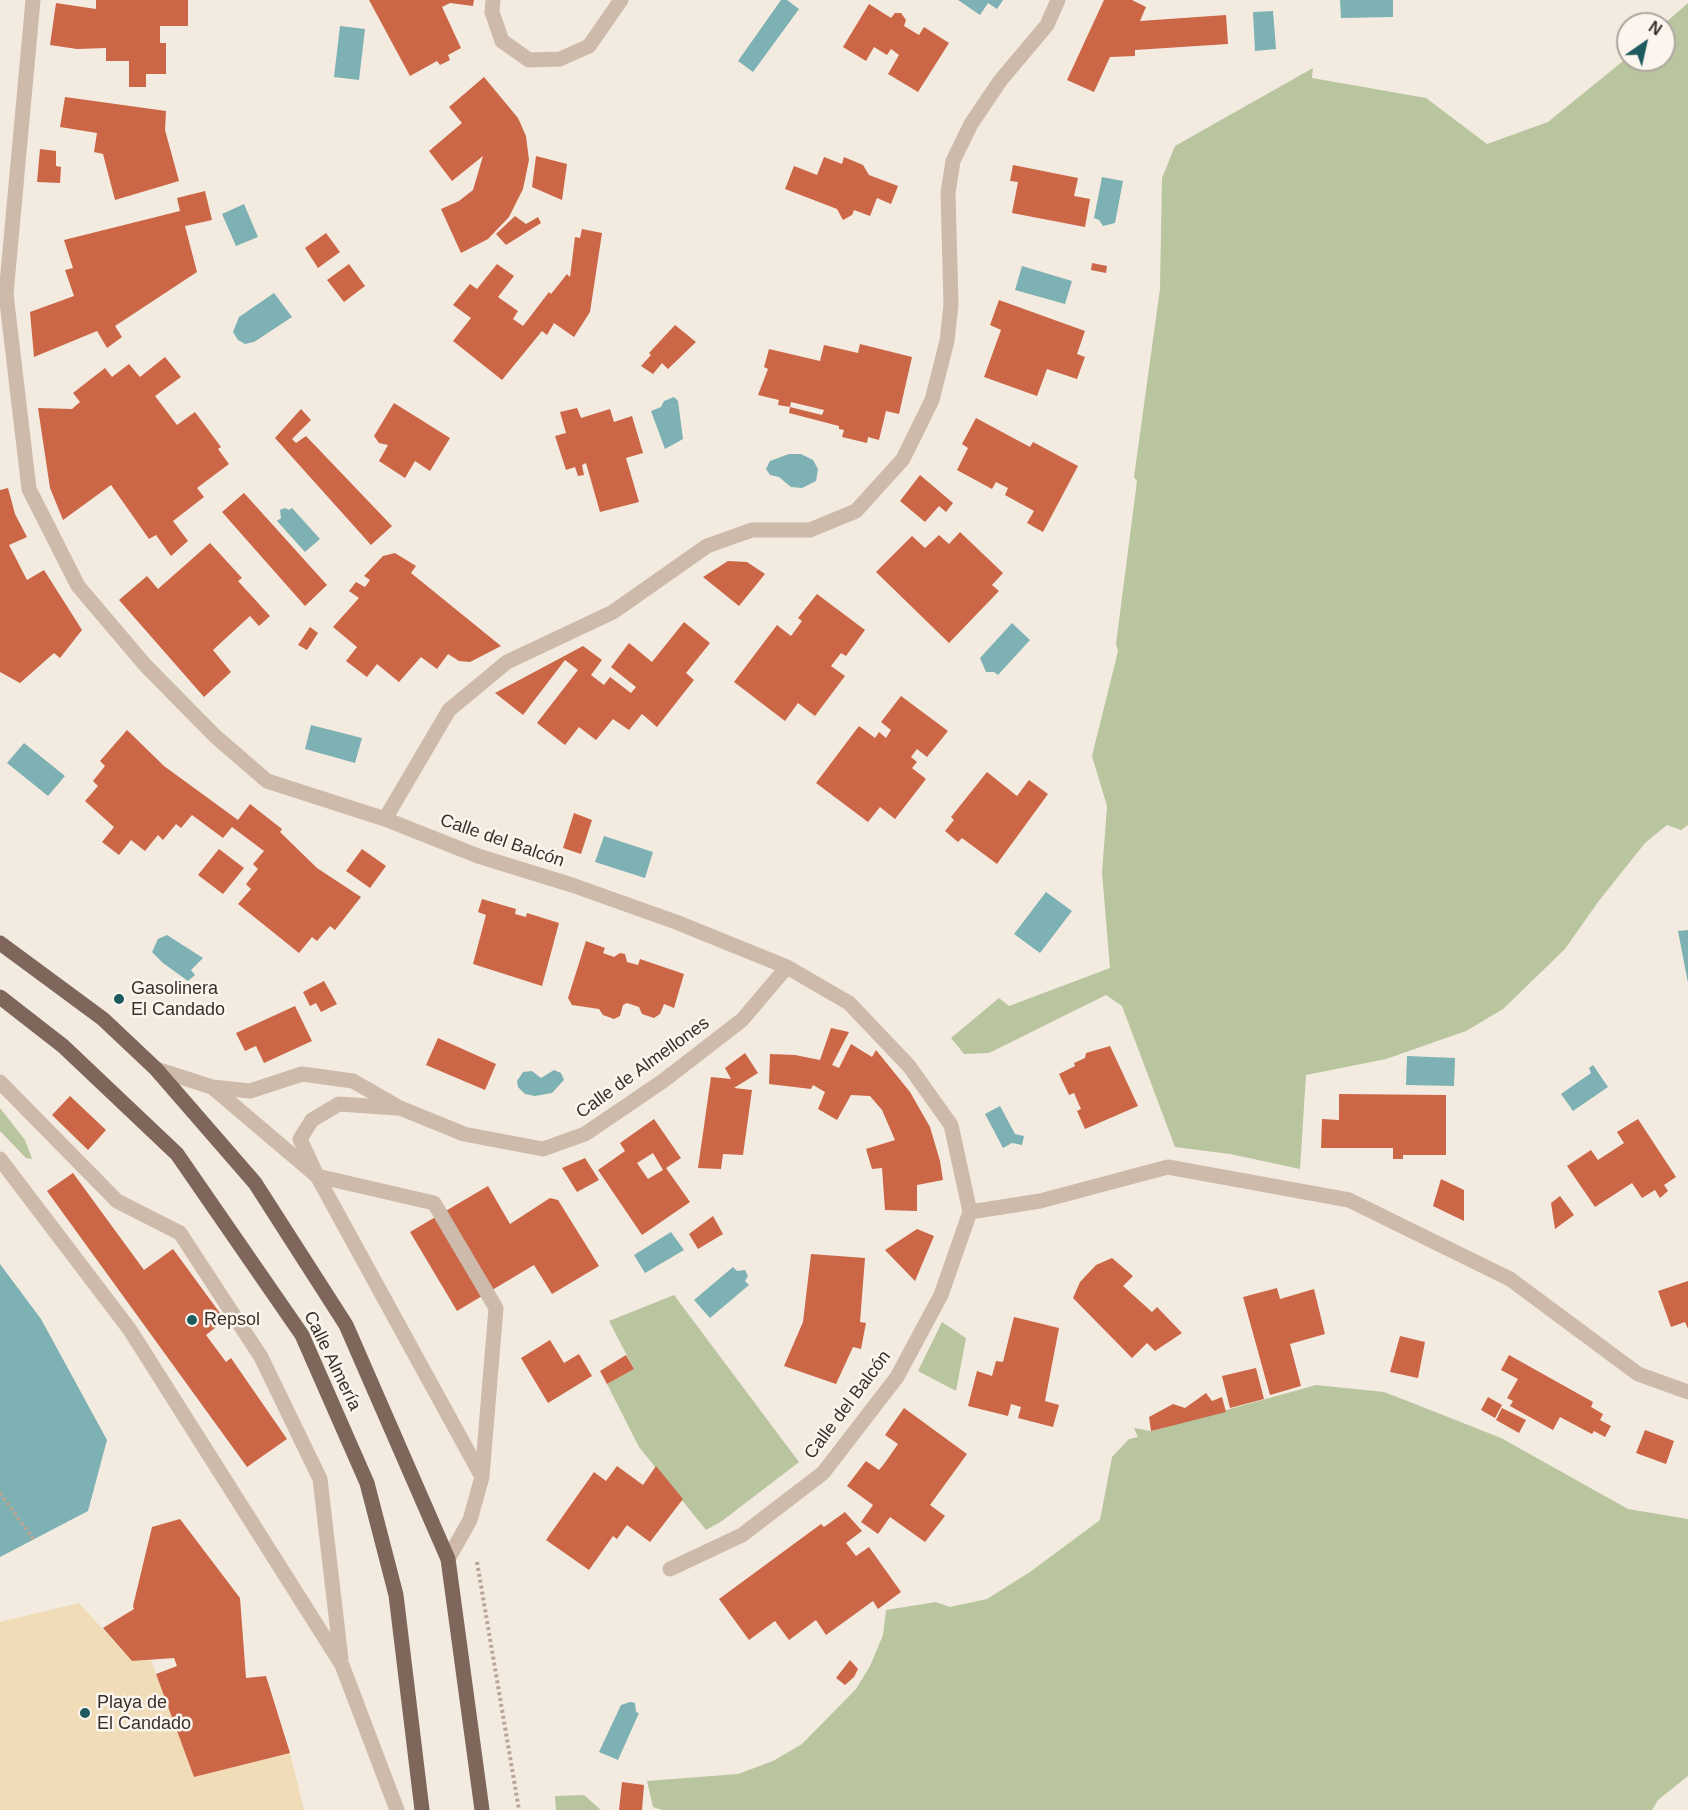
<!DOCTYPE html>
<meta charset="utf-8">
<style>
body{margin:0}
#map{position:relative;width:1688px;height:1810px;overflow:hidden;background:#f4ebe0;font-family:Arial,sans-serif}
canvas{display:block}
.north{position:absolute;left:1616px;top:12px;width:60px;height:60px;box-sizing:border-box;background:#fbf5ed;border:2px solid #aea69f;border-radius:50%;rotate:34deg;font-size:16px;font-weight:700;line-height:24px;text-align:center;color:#3b2f2a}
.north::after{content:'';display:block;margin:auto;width:21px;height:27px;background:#1d5b5f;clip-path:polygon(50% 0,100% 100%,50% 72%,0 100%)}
</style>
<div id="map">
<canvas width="1688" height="1810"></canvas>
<div class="north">N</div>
</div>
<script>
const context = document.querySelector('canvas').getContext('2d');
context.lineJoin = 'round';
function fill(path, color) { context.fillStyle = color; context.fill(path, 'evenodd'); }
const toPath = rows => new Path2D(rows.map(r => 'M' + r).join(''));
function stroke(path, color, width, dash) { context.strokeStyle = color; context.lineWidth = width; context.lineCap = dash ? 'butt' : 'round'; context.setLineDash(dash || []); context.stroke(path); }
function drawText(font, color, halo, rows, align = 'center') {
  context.font = font + ' Arial,sans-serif'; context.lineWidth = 5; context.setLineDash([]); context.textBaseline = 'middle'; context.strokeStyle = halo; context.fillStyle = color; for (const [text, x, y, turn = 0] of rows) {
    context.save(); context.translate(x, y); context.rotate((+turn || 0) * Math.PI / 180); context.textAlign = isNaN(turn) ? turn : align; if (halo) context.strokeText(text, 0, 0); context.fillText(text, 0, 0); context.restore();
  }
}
const green = toPath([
 [1688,3,1688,825,1681,830,1667,825,1645,843,1598,902,1565,949,1503,1009,1466,1031,1386,1059,1306,1075,1300,1169,1230,1154,1175,1147,1122,1006,1106,995,989,1053,964,1054,951,1038,999,998,1009,1006,1110,968,1102,873,1107,806,1092,756,1118,651,1116,644,1137,481,1134,477,1160,289,1162,178,1175,146,1313,68,1312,78,1426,98,1487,144,1548,122,1628,57,1628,60,1664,60,1664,24],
 [0,1108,25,1140,32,1159,26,1158,0,1131],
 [674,1295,799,1462,722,1521,706,1530,639,1447,607,1384,634,1369,609,1321],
 [942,1322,966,1338,956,1391,918,1371],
 [1316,1385,1384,1392,1410,1402,1501,1438,1628,1509,1688,1519,1688,1776,1658,1800,1652,1810,662,1810,653,1807,647,1781,738,1774,773,1761,802,1744,856,1689,870,1666,883,1635,886,1610,936,1602,950,1607,987,1599,1030,1572,1100,1520,1112,1457,1129,1439,1138,1437,1134,1428,1151,1431],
 [584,1795,601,1810,556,1810,555,1796]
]);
const sand = toPath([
 [79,1603,132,1661,151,1660,194,1777,290,1753,304,1810,0,1810,0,1622]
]);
const water = toPath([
 [781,0,787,0,799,9,753,72,738,61],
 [958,0,1003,0,997,9,988,3,980,15],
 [1340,0,1393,0,1393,17,1341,18],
 [1273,11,1276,49,1255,51,1253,12],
 [340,26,365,29,359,80,334,77],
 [1102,177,1123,181,1115,223,1103,226,1099,220,1094,218],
 [244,204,258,237,236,246,222,214],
 [1022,266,1072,281,1065,304,1015,290],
 [274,293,292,317,254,342,245,344,238,340,233,332,239,317],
 [674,397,678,401,683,439,665,449,651,411,661,407,664,401],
 [789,454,801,454,813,460,818,469,816,481,802,488,791,487,779,477,770,475,766,469,770,461],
 [285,508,289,510,292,508,320,539,305,552,277,521,281,518,280,510],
 [1012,623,1030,640,998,675,994,672,986,672,980,658],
 [311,725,362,738,355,763,305,749],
 [24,743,65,776,48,796,7,763],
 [604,836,653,852,645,878,595,862],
 [1046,892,1072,911,1040,953,1014,934],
 [1688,930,1688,983,1678,931],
 [167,935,203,958,191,970,195,975,188,981,163,963,152,952,158,939],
 [1407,1056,1455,1058,1454,1086,1406,1085],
 [1593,1065,1608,1087,1573,1111,1561,1094,1591,1073,1589,1068],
 [554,1070,561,1073,564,1080,552,1093,535,1096,525,1094,518,1087,517,1081,523,1072,532,1071,541,1078],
 [1000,1106,1015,1134,1024,1136,1022,1145,1012,1143,1003,1148,985,1114],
 [671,1232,684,1250,645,1273,634,1255],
 [0,1264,41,1319,107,1440,88,1511,0,1557],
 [733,1267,737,1271,745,1270,748,1276,745,1281,749,1285,710,1318,694,1300],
 [630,1702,635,1703,636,1712,639,1713,618,1760,599,1752,621,1705]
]);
const building = toPath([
 [96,0,188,0,188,26,160,26,160,43,166,43,166,74,146,74,146,87,129,87,129,61,106,61,106,48,77,49,50,45,56,3,96,9],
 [369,0,474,0,473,6,450,3,442,7,461,48,448,55,450,60,440,65,437,61,410,76],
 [1104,0,1132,0,1146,7,1140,21,1226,15,1228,44,1135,50,1135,56,1110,57,1094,92,1067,80],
 [869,4,891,18,895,13,901,13,906,20,904,26,919,35,924,27,949,43,918,92,888,74,899,55,891,49,887,55,874,47,866,61,843,47],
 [484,77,518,118,526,136,529,160,523,189,509,217,488,239,461,253,441,209,459,201,473,190,483,156,452,181,429,151,462,123,449,107],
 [65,97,166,111,165,130,179,181,115,200,103,154,94,152,97,133,60,127],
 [40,149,56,151,56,166,61,167,60,183,37,182],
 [536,156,567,164,562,200,532,187],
 [824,157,842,164,844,157,863,165,869,175,898,186,891,204,877,198,870,216,854,210,852,215,843,220,837,209,785,189,794,166,817,175],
 [1013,165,1078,178,1074,196,1090,199,1085,227,1012,213,1018,182,1010,181],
 [205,191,212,220,185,226,197,272,115,326,122,337,107,348,97,331,34,357,30,312,74,296,65,270,73,268,64,240,180,211,177,198],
 [515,216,526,224,538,217,541,223,506,245,496,234],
 [582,229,602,233,590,312,574,337,554,323,547,335,542,331,502,380,453,341,471,318,453,305,470,284,477,289,497,264,514,276,498,297,518,311,513,319,523,326,549,292,551,294,567,274,570,277,575,237,580,238],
 [326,233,340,252,318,268,305,248],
 [1092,263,1107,266,1106,273,1091,270],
 [349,264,365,286,344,302,327,280],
 [999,300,1085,331,1077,354,1085,357,1077,379,1047,369,1037,396,984,377,1001,330,990,325],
 [675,325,696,342,668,369,662,363,653,374,641,366,651,355,649,353],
 [860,344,912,357,899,414,886,411,879,440,868,437,867,443,842,437,844,430,839,429,839,426,789,413,790,407,822,415,824,410,791,402,790,407,778,405,779,400,758,395,768,369,764,367,769,349,820,361,824,345,858,353],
 [165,357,181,377,155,396,177,425,195,412,221,447,218,449,229,464,197,488,204,497,173,521,188,541,171,556,156,535,149,539,111,485,63,520,50,488,38,408,72,409,80,402,73,393,105,368,112,377,129,364,140,377],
 [394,403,450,438,430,471,415,461,405,478,379,461,388,445,379,443,374,436],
 [577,408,581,418,610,409,614,422,632,416,643,453,626,458,639,502,600,512,586,463,582,465,584,475,578,476,575,467,566,470,555,436,566,433,560,412],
 [301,409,311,420,292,439,296,443,306,436,392,526,371,545,275,438],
 [976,418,1030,447,1033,442,1078,466,1043,532,1027,523,1034,511,1005,495,1008,488,996,482,992,489,957,470,968,448,962,444],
 [920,475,953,503,946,512,939,506,925,522,900,501],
 [8,488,15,514,27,537,9,545,27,580,44,570,82,630,60,658,54,653,20,683,0,672,0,490],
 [244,493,327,585,305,606,222,512],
 [960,532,1003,573,992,585,999,591,949,643,876,572,912,536,925,548,939,535,949,544],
 [210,543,242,578,238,581,270,616,259,626,250,616,213,650,231,672,204,697,119,600,147,576,158,589],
 [395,553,416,566,411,573,501,646,470,662,459,661,448,654,437,669,421,657,399,682,377,664,367,677,346,661,357,647,333,627,359,598,349,591,356,582,365,587,370,580,364,576,383,556],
 [728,561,747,562,765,574,739,606,703,577],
 [817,594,865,630,846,656,841,653,831,666,845,676,815,716,798,703,785,721,734,682,777,625,791,636,802,621,798,618],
 [684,622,710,643,686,673,694,680,657,727,642,714,629,730,613,719,596,740,579,727,565,745,537,723,578,670,565,660,523,715,495,693,583,646,602,660,591,675,604,685,610,677,631,693,636,687,611,667,629,643,652,662],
 [310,627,318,633,307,650,298,645],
 [901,696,948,731,927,757,917,749,911,757,917,762,912,768,926,779,895,819,880,807,868,822,816,783,859,726,875,738,879,732,886,738,891,730,881,722],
 [127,730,164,766,238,820,250,804,282,829,280,832,317,868,361,897,335,930,330,926,317,941,312,937,299,953,238,904,251,889,246,884,258,869,253,864,264,851,232,827,223,838,192,815,181,828,176,824,163,840,158,835,145,851,131,840,119,855,102,842,114,827,85,801,98,786,93,781,105,766,100,761],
 [987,772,1017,796,1029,780,1048,794,997,864,962,838,958,842,945,831,954,820,951,817],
 [574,813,592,820,581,854,563,848],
 [219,849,244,868,223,894,198,875],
 [362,849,386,866,370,888,346,871],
 [482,899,516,909,515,914,526,917,527,913,559,923,542,986,473,964,486,915,478,912],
 [586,941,605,948,603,953,614,957,620,953,625,954,627,962,638,965,640,959,684,974,674,1008,664,1004,660,1014,654,1018,642,1014,639,1007,627,1003,623,1005,620,1016,614,1019,603,1015,599,1009,572,1005,568,998],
 [324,981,337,1004,321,1012,316,1003,310,1006,303,992],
 [295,1006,312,1041,264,1063,256,1046,245,1051,236,1033],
 [831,1028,849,1032,832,1065,839,1068,851,1044,872,1057,876,1050,910,1092,930,1127,940,1161,943,1180,917,1185,917,1211,885,1210,882,1168,872,1169,866,1149,895,1140,882,1110,870,1096,851,1095,837,1120,818,1109,825,1092,813,1085,811,1089,769,1084,770,1054,795,1055,820,1060],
 [438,1038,496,1064,485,1090,426,1065],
 [1110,1046,1138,1106,1085,1129,1077,1111,1081,1109,1074,1093,1069,1095,1059,1074,1075,1066,1074,1063,1085,1058,1086,1053],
 [745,1053,758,1073,734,1088,752,1090,743,1155,723,1154,721,1169,698,1168,711,1077,731,1079,725,1068],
 [1339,1094,1446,1095,1446,1155,1403,1155,1403,1159,1393,1159,1393,1148,1321,1148,1322,1119,1339,1120],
 [70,1096,106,1130,88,1150,52,1115],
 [654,1119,681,1158,666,1168,690,1202,642,1235,598,1170,625,1151,620,1143],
 [653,1153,663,1170,648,1179,637,1163],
 [1638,1119,1676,1177,1664,1185,1668,1191,1660,1198,1655,1190,1642,1198,1632,1183,1595,1207,1567,1166,1591,1150,1598,1160,1624,1143,1617,1132],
 [585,1158,599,1180,577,1192,562,1168],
 [73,1173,144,1270,173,1249,225,1320,206,1335,226,1362,231,1358,287,1439,247,1467,47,1191],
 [1441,1179,1464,1190,1464,1221,1433,1206],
 [488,1186,510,1224,550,1198,558,1200,599,1266,552,1294,534,1265,457,1311,410,1232],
 [1560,1196,1574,1215,1555,1229,1551,1203],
 [713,1216,723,1234,698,1249,689,1234],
 [917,1229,934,1236,915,1281,885,1250],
 [811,1254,865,1258,860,1322,866,1323,861,1349,853,1347,836,1384,784,1366,803,1322],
 [1112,1258,1133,1276,1123,1286,1152,1312,1157,1307,1182,1333,1155,1351,1147,1343,1132,1358,1073,1298,1080,1282,1096,1265],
 [1688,1281,1688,1329,1685,1322,1671,1327,1658,1291],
 [1277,1288,1280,1299,1314,1289,1325,1334,1290,1344,1301,1386,1270,1395,1243,1297],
 [1014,1317,1059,1328,1045,1401,1059,1405,1053,1427,1018,1418,1021,1407,1011,1404,1008,1416,968,1406,977,1371,992,1376,996,1361,1003,1362],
 [1400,1336,1425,1342,1418,1378,1390,1372],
 [550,1340,564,1363,579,1354,592,1376,548,1403,521,1358],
 [626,1355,634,1369,607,1384,600,1371],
 [1509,1355,1593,1402,1591,1407,1603,1414,1600,1420,1611,1426,1605,1437,1594,1431,1592,1434,1560,1417,1553,1430,1510,1406,1513,1401,1507,1398,1518,1379,1501,1370],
 [1256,1368,1264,1399,1230,1408,1222,1376],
 [1206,1393,1212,1401,1222,1397,1226,1412,1151,1431,1149,1417,1173,1404,1185,1408],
 [1488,1397,1502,1405,1495,1418,1481,1410],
 [904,1408,967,1454,930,1505,945,1516,925,1542,890,1517,878,1534,861,1522,873,1505,847,1486,866,1461,879,1470,884,1464,898,1444,885,1435],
 [1502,1408,1526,1420,1519,1433,1496,1420],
 [1645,1430,1674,1441,1666,1464,1636,1453],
 [617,1466,643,1485,656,1466,683,1499,650,1542,627,1525,617,1539,613,1536,589,1570,546,1540,594,1472,606,1481],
 [845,1512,862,1531,846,1543,856,1556,869,1547,901,1592,878,1609,873,1601,826,1635,816,1620,789,1640,775,1621,749,1640,719,1599,821,1524,824,1527],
 [180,1519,240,1598,246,1678,266,1676,290,1753,194,1777,156,1674,177,1666,174,1658,132,1661,103,1628,134,1609,133,1606,152,1527],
 [850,1660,858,1669,854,1677,845,1685,836,1678],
 [622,1782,644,1785,642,1810,619,1810]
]);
const path = toPath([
 [0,1493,34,1540],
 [477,1562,519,1810]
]);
const minor = toPath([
 [33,0,6,294,29,489,78,586,146,666,215,736,267,781,385,819,478,856,572,885,676,922,787,967,849,1003,909,1066,951,1125,970,1212,941,1295,897,1377,823,1473,742,1535,670,1569],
 [493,0,492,12,502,41,529,60,560,59,589,46,621,0],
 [385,819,449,710,507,662,613,612,707,546,752,530,810,530,856,511,903,459,932,400,947,341,951,304,948,193,953,161,971,124,1000,81,1047,25,1058,0],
 [156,1069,212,1087,250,1091,302,1074,353,1081,400,1108,464,1134,543,1149,585,1134,663,1081,742,1020,787,967],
 [0,1082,117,1201,180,1233,261,1357,320,1479,341,1659],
 [212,1087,317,1176,434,1203,496,1308,482,1477],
 [397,1108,339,1104,312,1120,300,1139,317,1176,482,1477,470,1520,448,1559],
 [0,1159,130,1330,342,1665,397,1810],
 [970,1212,1040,1201,1168,1167,1349,1200,1510,1279,1638,1374,1688,1392]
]);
const major = toPath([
 [0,943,103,1019,156,1069,255,1183,346,1325,448,1559,482,1810],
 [0,997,63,1046,177,1154,302,1335,367,1483,396,1595,422,1810]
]);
const markers = [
 [119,999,6,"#1d5b5f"],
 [192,1320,6,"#1d5b5f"],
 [85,1713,6,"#1d5b5f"]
];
const streetNames = [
 ["Calle del Balcón",502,841,19],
 ["Calle de Almellones",643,1068,-36],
 ["Calle Almería",332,1361,64],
 ["Calle del Balcón",848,1405,-53]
];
const poiNames = [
 ["Gasolinera",131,989],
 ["El Candado",131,1010],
 ["Repsol",204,1320],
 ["Playa de",97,1703],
 ["El Candado",97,1724]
];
fill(green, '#b8c59f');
fill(sand, '#f0dcb6');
fill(water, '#7db1b3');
fill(building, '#cb6647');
stroke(path, '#baa495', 4, [3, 3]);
stroke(minor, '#cebaab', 15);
stroke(major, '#7e665b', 15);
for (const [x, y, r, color] of markers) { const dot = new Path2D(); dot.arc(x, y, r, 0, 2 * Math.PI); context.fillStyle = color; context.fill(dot); stroke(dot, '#fbf5ed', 2); }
drawText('18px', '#3b2f2a', '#fbf5ed', streetNames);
drawText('18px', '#3b2f2a', '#fbf5ed', poiNames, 'left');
</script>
